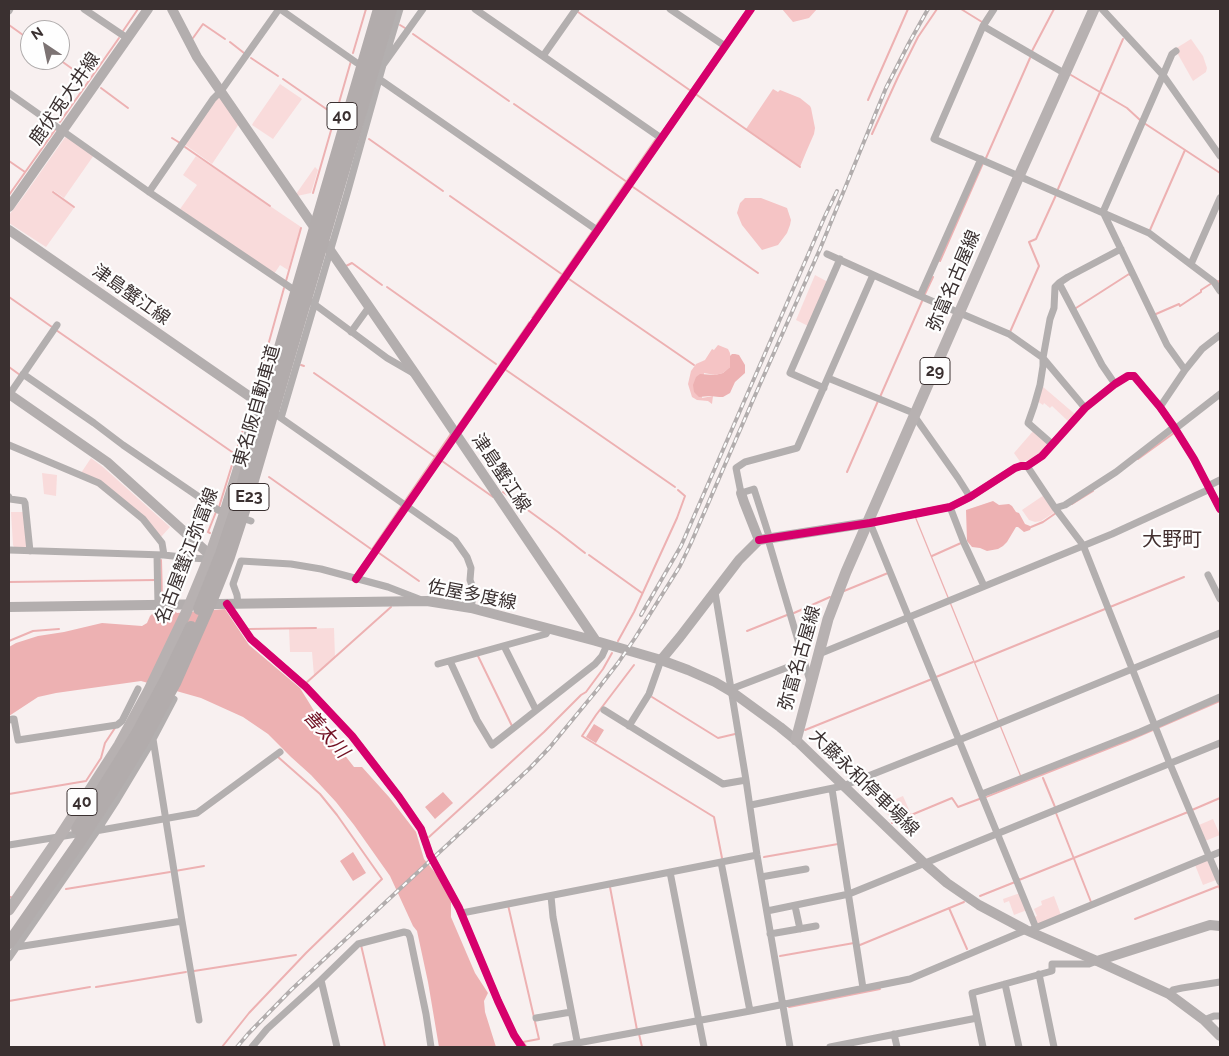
<!DOCTYPE html>
<meta charset="utf-8">
<style>
body{margin:0}
#map{position:relative;width:1229px;height:1056px;overflow:hidden;background:#f8f0f0;font-family:Raleway,sans-serif}
canvas{display:block}
.frame{position:absolute;inset:0;border:10px solid #3a3030;pointer-events:none}
.north{position:absolute;left:20px;top:20px;width:50px;height:50px;box-sizing:border-box;background:#fefefe;border:1px solid #b0acac;border-radius:50%;rotate:326deg;font-size:14px;font-weight:700;line-height:20px;text-align:center;color:#3a3030}
.north::after{content:'';display:block;margin:auto;width:18px;height:22px;background:#7c7373;clip-path:polygon(50% 0,100% 100%,50% 72%,0 100%)}
</style>
<div id="map">
<canvas width="1229" height="1056"></canvas>
<div class="frame"></div>
<div class="north">N</div>
</div>
<script>
const context = document.querySelector('canvas').getContext('2d');
context.lineJoin = 'round';
function fill(path, color) { context.fillStyle = color; context.fill(path, 'evenodd'); }
const toPath = rows => new Path2D(rows.map(r => 'M' + r).join(''));
function stroke(path, color, width, dash) { context.strokeStyle = color; context.lineWidth = width; context.lineCap = dash ? 'butt' : 'round'; context.setLineDash(dash || []); context.stroke(path); }
function drawText(font, color, halo, rows, align = 'center') {
  context.font = font + ' Raleway,"Noto Sans JP",sans-serif'; context.lineWidth = 4.5; context.setLineDash([]); context.textBaseline = 'middle'; context.strokeStyle = halo; context.fillStyle = color; for (const [text, x, y, turn = 0] of rows) {
    context.save(); context.translate(x, y); context.rotate((+turn || 0) * Math.PI / 180); context.textAlign = isNaN(turn) ? turn : align; if (halo) context.strokeText(text, 0, 0); context.fillText(text, 0, 0); context.restore();
  }
}
const green = toPath([
 [1191,39,1203,56,1207,68,1206,72,1193,81,1175,49],
 [280,84,302,99,273,139,252,125,253,123],
 [219,95,239,124,212,164,184,144],
 [66,136,94,155,64,198,54,191,52,192,74,208,46,247,9,223,9,215,23,197],
 [196,156,301,227,288,270,280,265,274,274,180,209,197,185,183,175],
 [315,167,318,170,311,193,297,196,296,194],
 [815,275,828,282,808,326,796,320],
 [1042,386,1076,415,1069,422,1052,406,1050,408,1044,403,1043,405,1037,401],
 [1034,430,1049,444,1042,452,1035,457,1021,463,1014,453],
 [91,458,103,467,170,527,161,537,81,473],
 [42,473,57,475,56,496,44,494],
 [1044,495,1055,512,1041,521,1035,522,1029,520,1022,510],
 [11,512,25,512,27,548,14,547,13,545],
 [334,628,335,658,314,676,312,652,290,652,289,629],
 [903,796,911,814,890,821,884,804],
 [1213,819,1220,835,1205,841,1199,825],
 [1207,860,1216,880,1203,885,1195,865],
 [1020,893,1027,910,1014,915,1009,901,1004,903,1003,899],
 [1054,896,1061,915,1039,924,1036,923,1034,917,1037,916,1034,909,1042,905,1041,901]
]);
const forest = toPath([
 [782,9,817,9,809,18,793,22],
 [773,89,778,92,780,90,800,98,810,106,811,108,815,128,814,134,807,150,800,167,746,129],
 [745,198,761,198,787,208,791,220,790,225,787,233,778,245,762,250,742,225,737,213,740,203],
 [718,345,728,349,730,353,731,361,730,367,723,373,715,375,704,373,702,398,713,396,712,404,708,401,697,400,692,397,688,384,691,371,696,364,705,360,712,349,714,350]
]);
const water = toPath([
 [656,137,657,139,596,227,594,227],
 [592,230,593,231,533,318,531,318],
 [529,321,530,323,457,428,456,427],
 [732,354,735,354,739,355,745,365,745,373,735,382,730,393,723,397,719,397,710,396,699,397,694,392,693,385,696,377,700,374,715,375,723,373,730,367,730,356],
 [451,432,452,434,373,550,371,549],
 [993,501,999,505,1009,504,1012,506,1016,512,1019,513,1025,524,1030,526,1031,528,1030,530,1024,532,1018,527,1016,527,1007,542,1003,546,998,549,987,551,980,548,972,547,967,541,966,510],
 [916,517,1023,780,1220,700,1220,702,1130,741,986,798,982,798,1022,781,915,518],
 [225,609,249,645,300,688,329,735,354,767,362,767,389,797,416,832,424,859,442,881,451,902,451,917,475,973,488,993,484,1001,485,1012,496,1047,439,1047,428,982,417,931,413,926,390,876,354,825,336,802,311,775,291,757,268,734,243,717,201,698,141,681,56,693,38,697,9,716,9,647,16,643,38,636,64,632,102,623,142,626,147,623,150,616,153,613,160,611,174,610,177,613],
 [594,724,604,730,596,743,586,737],
 [443,792,453,803,435,819,425,807],
 [353,852,366,873,353,881,340,861]
]);
const stream = toPath([
 [961,9,982,22],
 [578,12,691,91],
 [9,25,30,40],
 [400,25,405,28],
 [123,31,138,9],
 [413,34,509,101],
 [193,38,203,24,225,39],
 [230,42,244,53],
 [1032,51,1054,9],
 [353,53,366,9],
 [251,58,278,76],
 [60,60,89,81],
 [1071,75,1127,108,1140,120],
 [283,79,335,115],
 [101,88,128,108],
 [697,95,800,167],
 [868,100,908,9],
 [514,104,627,182],
 [60,122,119,38],
 [1144,123,1220,173],
 [872,134,898,77,918,37,937,9],
 [172,138,180,143],
 [369,139,443,191],
 [185,147,270,206],
 [986,158,1030,58],
 [9,161,25,172],
 [633,187,758,273],
 [1058,189,1123,39],
 [53,192,74,207],
 [313,193,351,61],
 [9,195,55,130],
 [450,196,563,275],
 [1150,230,1185,150],
 [940,261,983,163],
 [346,266,352,263,382,285],
 [569,279,694,365],
 [286,281,301,228],
 [1218,281,1220,285],
 [387,287,496,364],
 [924,296,933,277],
 [9,297,52,327],
 [1076,308,1129,274,1130,275],
 [1156,314,1179,304,1180,306,1201,292,1201,290,1212,283],
 [56,330,235,454],
 [1010,332,1039,266,1029,242,1036,239,1056,195],
 [301,365,304,366],
 [9,367,20,375],
 [506,370,675,487],
 [314,373,435,457],
 [257,385,284,288],
 [880,397,923,299],
 [1138,459,1174,433],
 [442,461,493,497],
 [847,472,878,401],
 [269,477,371,549],
 [503,492,558,532,585,553],
 [1072,504,1093,491],
 [219,507,250,407],
 [1031,527,1043,522,1056,513],
 [210,533,208,532,216,512],
 [379,553,419,581],
 [589,555,642,593],
 [932,556,961,543],
 [161,560,162,599],
 [9,582,156,580],
 [844,591,888,573],
 [1110,607,1184,577],
 [794,613,830,597],
 [249,629,316,628],
 [747,631,787,615],
 [9,641,33,631,59,629],
 [618,641,634,612,677,518,685,496,678,490],
 [478,656,512,726],
 [975,662,1105,609],
 [634,665,596,715,582,736,714,817,722,858],
 [936,677,973,662],
 [306,683,391,607],
 [652,697,718,738,735,734],
 [805,730,932,679],
 [1043,778,1055,807],
 [9,794,86,781,101,758,105,743,115,728],
 [1192,810,1220,798],
 [1056,813,1091,902],
 [892,823,952,798,958,807,982,798],
 [429,837,544,732,581,695,586,692,603,669,612,653],
 [764,857,838,844],
 [175,871,204,866],
 [1019,879,1019,880,1188,812],
 [610,887,637,1030],
 [66,889,170,872],
 [980,896,1015,882],
 [9,897,11,897],
 [508,905,539,1039,523,1042,527,1047],
 [949,908,967,949],
 [1135,919,1219,886,1220,890],
 [361,945,385,1047],
 [860,945,964,902],
 [780,956,854,943],
 [194,971,296,955],
 [96,987,186,972],
 [9,1001,90,987],
 [789,1007,880,989],
 [639,1034,642,1047],
 [222,1047,249,1013,306,953,382,879,337,815,320,794,278,757]
]);
const street = toPath([
 [84,9,127,38],
 [280,9,357,63],
 [475,9,661,138],
 [670,9,725,46],
 [994,9,983,26,934,139,1149,233,1214,282,1220,291],
 [1102,9,1163,75,1220,156],
 [9,11,10,9],
 [983,26,1064,73],
 [543,56,576,9],
 [385,59,400,9],
 [379,79,597,230],
 [9,93,149,192,306,298,387,358,413,373],
 [149,192,213,99,221,91,279,9],
 [1103,212,1167,345,1185,370],
 [1103,212,1163,75,1172,54,1176,51],
 [827,254,920,296,1009,334,1043,358,1085,408],
 [1191,264,1220,198],
 [1059,283,1102,365,1115,384],
 [920,296,981,159],
 [351,332,369,307],
 [23,374,94,423,123,445,218,510,229,513],
 [828,378,916,414],
 [824,388,790,373,840,259],
 [9,395,57,325],
 [1160,407,1185,370,1202,349,1220,335],
 [278,416,455,540,467,557,471,568,470,580,474,591,471,608],
 [915,417,958,478,970,497],
 [281,418,347,194,383,65,423,9],
 [1175,429,1220,394],
 [1052,444,1028,423,1034,406,1040,385,1043,366,1043,358,1050,319,1054,308,1055,287,1059,283,1068,277,1121,249],
 [9,445,99,483,143,519,162,543,164,555],
 [1027,466,1055,508,1083,545,1170,764,1220,882],
 [1208,486,1220,480],
 [9,497,10,499,24,501,25,503,30,551],
 [950,507,964,543,984,586],
 [1055,508,1065,505,1116,472,1174,427],
 [239,517,251,521],
 [868,523,950,507,970,497,1015,468,1021,466,1027,466,1042,456,1085,408,1115,384,1128,376,1134,376,1160,407,1174,427,1194,459,1220,509],
 [870,523,1036,928],
 [768,539,810,681],
 [770,539,754,489,741,493,736,468,745,462,797,448,873,275],
 [9,550,164,555,190,558,208,559],
 [157,555,158,606],
 [1208,575,1220,599],
 [356,579,751,9],
 [715,592,746,780,757,855,790,1047],
 [227,604,251,639,306,687,352,736,399,797,421,829,430,855,459,908,498,1001,514,1035,522,1047],
 [238,604,237,595,233,584,241,561,291,564,321,569,388,587,419,599],
 [504,646,536,710],
 [819,654,1112,534,1210,489],
 [450,661,477,720,492,745,595,664,602,656,607,645],
 [438,664,546,634,549,629],
 [731,689,804,661],
 [174,699,153,739,182,921,199,1020],
 [604,710,723,784,746,780],
 [9,720,13,719,14,719,18,740,117,725,122,721,138,689],
 [629,726,649,694,661,660],
 [832,789,863,988],
 [982,794,1140,732,1220,697],
 [751,805,843,786,959,740,1220,633],
 [9,845,101,830,197,813,280,752],
 [721,862,750,1011],
 [670,872,704,1047],
 [761,877,806,869],
 [551,896,553,917,578,1046],
 [795,906,800,929],
 [767,911,849,894,1220,743],
 [462,913,757,855],
 [1033,929,1220,852],
 [770,934,816,926],
 [17,947,182,921],
 [9,958,97,831,117,800,153,740],
 [1039,974,1054,1047],
 [1005,984,1019,1047],
 [1169,994,1173,990,1182,988,1220,982],
 [536,1018,571,1012],
 [1204,1020,1214,1016,1220,1016],
 [894,1034,897,1047],
 [252,1047,267,1029,321,980],
 [337,1047,321,980,358,944,404,932,408,933,410,937,426,1014,431,1047],
 [556,1047,750,1011,910,979,1026,930],
 [830,1047,977,1018],
 [983,1047,972,993,1052,971,1052,964,1089,964,1097,961]
]);
const secondary = toPath([
 [172,9,197,57,416,375,596,641],
 [9,207,148,9],
 [9,230,259,403],
 [9,394,107,462,210,555],
 [741,493,744,502,759,540],
 [759,540,868,523],
 [9,607,427,601,471,608,596,641,661,660,688,670,715,682,732,692,780,727,796,740,924,863,947,883,979,905,1026,930,1097,961,1169,994,1204,1020,1220,1036],
 [661,660,680,637,739,560,759,540],
 [1097,961,1210,925,1220,926]
]);
const primary = toPath([
 [796,740,828,619,846,572,1019,176,1094,9],
 [9,910,60,836,119,745,149,690,186,613,210,555,225,512,254,419]
]);
const rail = toPath([
 [641,615,681,546,825,216,837,191],
 [237,1047,248,1034,291,990,530,768,550,747,597,690,618,663,635,638,680,566,691,543,753,400,820,249,886,88,909,43,928,9]
]);
const highwayBridge = toPath([
 [199,609,221,554,236,509,267,392,379,9],
 [77,829,136,735,166,679,191,627],
 [9,943,76,847,110,795,144,740,175,683,213,597,229,557,244,511,391,9]
]);
const cycleway = toPath([
 [759,540,870,523,950,507,970,497,1015,468,1021,466,1027,466,1042,456,1085,408,1115,384,1128,376,1134,376,1160,407,1174,427,1194,459,1220,509],
 [356,579,751,9],
 [227,604,251,639,306,687,352,736,399,797,421,829,430,855,459,908,498,1001,514,1035,522,1047]
]);
const shields = [
 [342,116,30],
 [935,371,30],
 [249,497,40],
 [82,802,30]
];
const shieldNames = [
 ["40",342,116],
 ["29",935,371],
 ["E23",249,497],
 ["40",82,802]
];
const streetNames = [
 ["鹿伏兎大井線",65,99,-55],
 ["弥富名古屋線",954,281,-67],
 ["津島蟹江線",131,295,35],
 ["東名阪自動車道",257,406,-74],
 ["津島蟹江線",501,473,56],
 ["名古屋蟹江弥富線",187,556,-69],
 ["佐屋多度線",472,595,11],
 ["弥富名古屋線",800,658,-74],
 ["大藤永和停車場線",864,783,44]
];
const waterNames = [
 ["善太川",326,734,48]
];
const quarterNames = [
 ["大野町",1172,540]
];
fill(green, '#f9dbdb');
fill(forest, '#f5c4c5');
fill(water, '#edb1b2');
stroke(stream, '#edb1b2', 2);
stroke(street, '#b3afaf', 7);
stroke(secondary, '#b3aeae', 10);
stroke(primary, '#b7b1b1', 11);
stroke(rail, '#b2adad', 4);
stroke(rail, '#fefefe', 2, [5.5]);
stroke(highwayBridge, '#b2acac', 12);
stroke(cycleway, '#d6006c', 8);
for (const [x, y, w] of shields) { const box = new Path2D(); box.roundRect(x - w / 2, y - 13.5, w, 27, 4); context.fillStyle = '#fefefe'; context.fill(box); stroke(box, '#3a3030', 1); }
drawText('bold 16px', '#3a3030', null, shieldNames);
drawText('18px', '#3a3030', '#fefefe', streetNames);
drawText('italic 19px', '#700f21', '#fefefe', waterNames);
drawText('20px', '#432f2f', '#fefefe', quarterNames);
</script>
